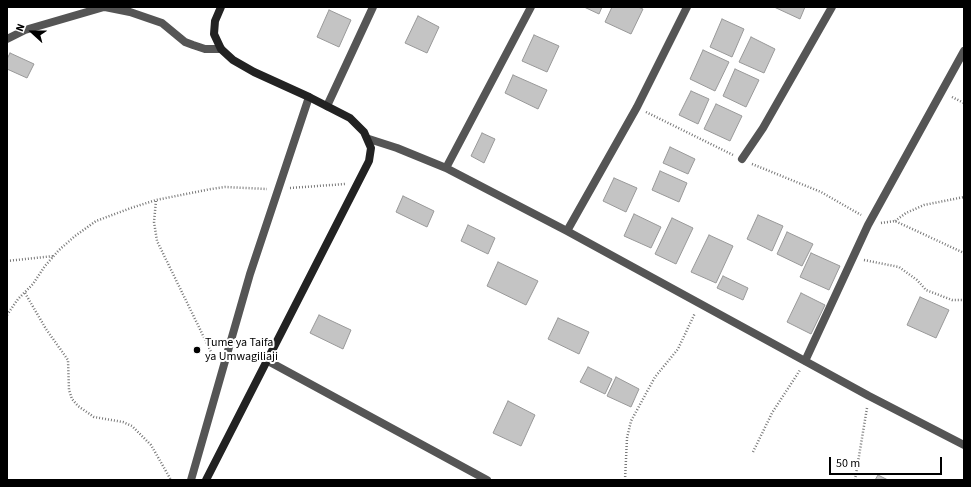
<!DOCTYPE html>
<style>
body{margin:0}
#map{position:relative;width:971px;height:487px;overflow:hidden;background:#fff;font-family:"Source Sans 3",sans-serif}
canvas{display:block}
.frame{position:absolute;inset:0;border:8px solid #000;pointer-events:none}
.north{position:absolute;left:12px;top:12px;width:40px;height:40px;-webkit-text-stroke:3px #fff;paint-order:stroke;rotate:291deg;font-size:11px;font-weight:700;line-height:16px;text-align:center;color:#000}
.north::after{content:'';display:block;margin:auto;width:14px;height:18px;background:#000;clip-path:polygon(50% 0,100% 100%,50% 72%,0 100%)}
.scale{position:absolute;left:829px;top:457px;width:113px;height:18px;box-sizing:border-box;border:2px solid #000;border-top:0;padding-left:5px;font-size:12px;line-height:14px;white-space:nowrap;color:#000;-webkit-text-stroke:3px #fff;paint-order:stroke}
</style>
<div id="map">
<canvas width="971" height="487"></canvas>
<div class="frame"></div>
<div class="north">N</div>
<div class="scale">50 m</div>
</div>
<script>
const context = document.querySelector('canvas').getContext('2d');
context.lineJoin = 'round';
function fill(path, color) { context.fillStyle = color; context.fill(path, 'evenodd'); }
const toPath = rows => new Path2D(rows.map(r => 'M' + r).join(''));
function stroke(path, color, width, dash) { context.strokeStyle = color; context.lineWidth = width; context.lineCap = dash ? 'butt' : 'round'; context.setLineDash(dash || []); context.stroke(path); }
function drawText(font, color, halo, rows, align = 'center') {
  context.font = font + ' "Source Sans 3",sans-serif'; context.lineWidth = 4; context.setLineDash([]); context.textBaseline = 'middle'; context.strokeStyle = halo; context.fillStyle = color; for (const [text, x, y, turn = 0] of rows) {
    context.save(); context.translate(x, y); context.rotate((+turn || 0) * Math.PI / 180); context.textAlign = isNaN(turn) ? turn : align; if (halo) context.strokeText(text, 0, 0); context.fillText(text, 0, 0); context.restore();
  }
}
const building = toPath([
 [584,7,602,7,599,14,584,7],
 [612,7,638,7,643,9,631,34,605,22,612,7],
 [774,7,805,7,800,19,774,7],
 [329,10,351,20,339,47,317,37,329,10],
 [418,16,439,27,427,53,405,43,418,16],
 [722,19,744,29,732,57,710,47,722,19],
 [534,35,559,46,547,72,522,61,534,35],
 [751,37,775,49,764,73,739,62,751,37],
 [703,50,729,62,715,91,690,79,703,50],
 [10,53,34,64,27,78,7,69,7,59,10,53],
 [735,69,759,80,746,107,723,96,735,69],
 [513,75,547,90,538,109,505,93,513,75],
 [691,91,709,99,698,124,679,115,691,91],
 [716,104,742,116,730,141,704,129,716,104],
 [482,133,495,139,484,163,471,156,482,133],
 [670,147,695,159,688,174,663,163,670,147],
 [660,171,687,183,679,202,652,190,660,171],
 [614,178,637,188,626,212,603,201,614,178],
 [403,196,434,211,427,227,396,212,403,196],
 [634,214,661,227,651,248,624,236,634,214],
 [758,215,783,226,772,251,747,239,758,215],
 [672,218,693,228,676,264,655,254,672,218],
 [468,225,495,238,488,254,461,241,468,225],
 [787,232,813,244,802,266,777,254,787,232],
 [709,235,733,246,716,283,691,272,709,235],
 [811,253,840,266,829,290,800,277,811,253],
 [498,262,538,281,526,305,487,286,498,262],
 [723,276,748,288,743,300,717,288,723,276],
 [801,293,825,305,811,334,787,322,801,293],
 [920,297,949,310,936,338,907,325,920,297],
 [319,315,351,330,343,349,310,333,319,315],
 [558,318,589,332,579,354,548,339,558,318],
 [588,367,612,379,605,394,580,382,588,367],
 [616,377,639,389,631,407,607,396,616,377],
 [508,401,535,415,521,446,493,433,508,401],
 [878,475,888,480,875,480,878,475]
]);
const path = toPath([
 [952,97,964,103],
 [646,112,733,155],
 [752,164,821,192,861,215],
 [290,188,345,184],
 [156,201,154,222,157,241,214,358],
 [895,221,906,213,924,205,964,197],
 [881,223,895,221,964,253],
 [864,260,899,267,917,280,926,290,952,300,964,300],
 [7,261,54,256],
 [25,293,46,329,68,360,69,390,72,399,78,406,94,417,123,422,132,426,151,445,171,480],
 [7,315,18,299,33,284,45,266,59,250,75,236,96,221,131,208,156,200,211,189,225,187,267,189],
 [753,452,772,413,800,370],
 [625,480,627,438,631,421,655,377,678,349,695,313],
 [855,480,867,408]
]);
const street = toPath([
 [105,7,130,12,162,23,185,42,193,45,205,49,221,49],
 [7,39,25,30,104,7],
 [327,106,373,7],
 [369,139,397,148,446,168,567,231,869,396,964,445],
 [742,159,763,128,832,7],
 [446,168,531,7],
 [567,231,637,107,687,7],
 [268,361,487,480],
 [805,361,868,225,964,51],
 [191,480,250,274,309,97]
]);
const secondary = toPath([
 [206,480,369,161,371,148,364,132,350,118,309,97,254,72,233,60,221,49,214,34,215,21,221,7]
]);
const markers = [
 [197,350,4,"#000"]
];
const poiNames = [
 ["Tume ya Taifa",205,343],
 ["ya Umwagiliaji",205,357]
];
fill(building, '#c4c4c4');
stroke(building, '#999', 1);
stroke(path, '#777', 2.5, [1, 2]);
stroke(street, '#555', 8);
stroke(secondary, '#222', 8);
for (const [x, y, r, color] of markers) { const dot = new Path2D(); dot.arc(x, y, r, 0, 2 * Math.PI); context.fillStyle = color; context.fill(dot); stroke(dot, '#fff', 1.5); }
drawText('12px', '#000', '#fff', poiNames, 'left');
</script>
